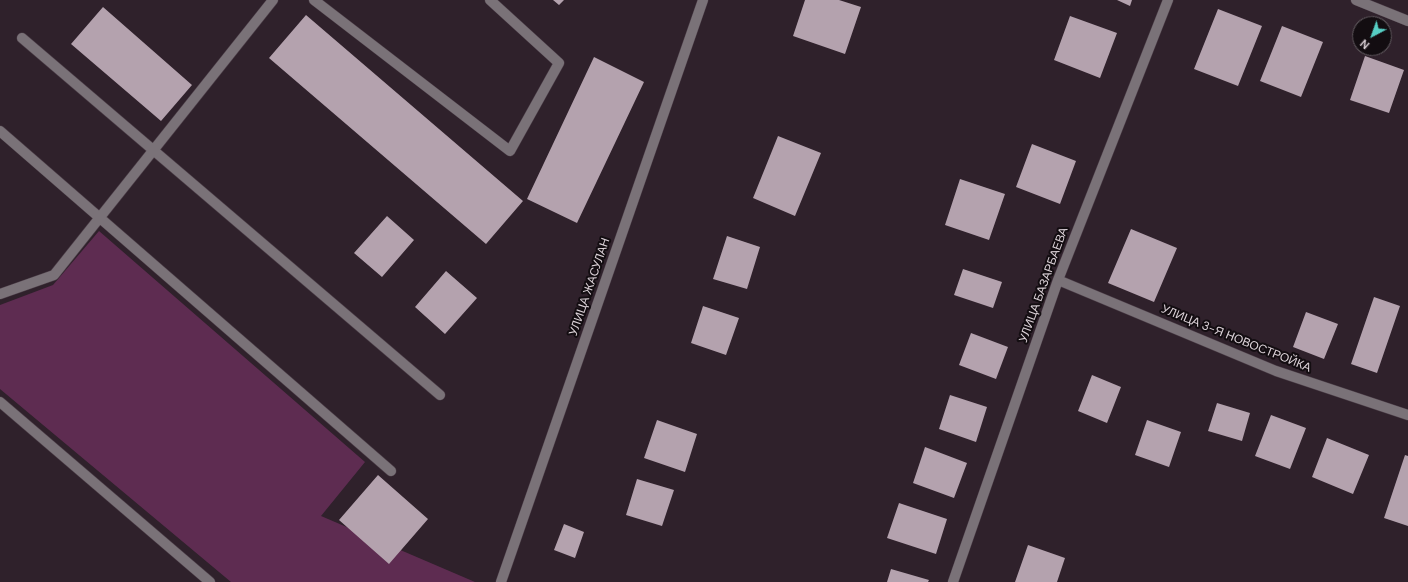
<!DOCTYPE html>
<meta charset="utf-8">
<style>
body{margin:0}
#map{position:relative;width:1408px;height:582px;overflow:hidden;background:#2f212b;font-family:"DM Sans",sans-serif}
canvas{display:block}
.north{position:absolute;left:1352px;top:16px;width:40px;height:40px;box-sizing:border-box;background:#130d11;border:1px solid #635c61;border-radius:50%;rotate:221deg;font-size:11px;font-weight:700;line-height:16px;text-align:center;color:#dcd2d8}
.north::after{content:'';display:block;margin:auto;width:14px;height:18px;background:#56cec4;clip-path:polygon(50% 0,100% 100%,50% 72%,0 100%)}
</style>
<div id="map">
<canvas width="1408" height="582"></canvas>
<div class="north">N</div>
</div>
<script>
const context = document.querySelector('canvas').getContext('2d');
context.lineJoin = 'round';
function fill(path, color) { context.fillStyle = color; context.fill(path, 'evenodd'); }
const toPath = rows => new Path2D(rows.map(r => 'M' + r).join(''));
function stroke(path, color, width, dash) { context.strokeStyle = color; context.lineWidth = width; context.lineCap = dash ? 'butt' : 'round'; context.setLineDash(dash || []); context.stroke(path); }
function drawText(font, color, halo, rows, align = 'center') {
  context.font = font + ' "DM Sans",sans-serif'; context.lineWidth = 4; context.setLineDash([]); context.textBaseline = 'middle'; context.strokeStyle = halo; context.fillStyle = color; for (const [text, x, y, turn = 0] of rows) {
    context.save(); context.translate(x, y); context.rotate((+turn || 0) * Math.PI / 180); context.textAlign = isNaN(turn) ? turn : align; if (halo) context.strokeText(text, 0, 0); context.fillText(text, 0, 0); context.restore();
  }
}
const green = toPath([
 [99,231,365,462,321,516,475,582,231,582,0,389,0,305,53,285]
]);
const building = toPath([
 [553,0,564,0,559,5],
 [805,0,839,0,861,7,845,54,793,36],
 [1117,0,1132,0,1130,6],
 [103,7,192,85,161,121,71,44],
 [1218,9,1262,26,1238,86,1194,69],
 [306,15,523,201,486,244,269,58],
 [1070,16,1117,33,1100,78,1054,60],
 [1282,26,1323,42,1301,97,1260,81],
 [1365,56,1404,70,1389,113,1350,100],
 [594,57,644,82,577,223,527,199],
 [778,136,821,153,795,216,753,198],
 [1032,144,1076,161,1060,204,1016,187],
 [960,179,1005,194,989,240,945,225],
 [387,216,414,240,382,277,354,253],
 [1131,229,1177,248,1154,302,1108,283],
 [727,236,760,247,747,289,713,279],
 [963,269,1002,282,993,308,954,295],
 [446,271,477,298,445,334,415,307],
 [1374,297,1400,306,1377,373,1351,364],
 [703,306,739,318,726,355,691,343],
 [1306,312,1338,324,1324,359,1293,347],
 [971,333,1008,347,996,379,959,365],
 [1092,375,1121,387,1107,423,1078,411],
 [950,395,987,407,976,442,939,429],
 [1217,403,1250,413,1242,441,1208,431],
 [1271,415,1306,428,1290,469,1255,456],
 [657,420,697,434,685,472,644,458],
 [1147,420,1181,432,1169,467,1135,455],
 [1327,438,1369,455,1353,494,1312,477],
 [925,447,967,463,954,498,913,483],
 [1405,455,1408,456,1408,526,1384,518],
 [378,475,428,519,389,564,339,520],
 [637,479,674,490,662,526,626,515],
 [899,503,947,519,936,554,887,538],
 [564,524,584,532,575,558,554,550],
 [1028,545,1065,558,1057,582,1015,582],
 [891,569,929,580,928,582,887,582]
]);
const minor = toPath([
 [314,0,510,151,559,63,490,0],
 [1356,0,1408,21],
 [22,38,440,395],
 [0,131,391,471],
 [1058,280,1276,371,1408,415],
 [0,294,54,275,273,0],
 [0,402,210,582],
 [501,582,703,0],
 [953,582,1058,280,1168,0]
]);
const streetNames = [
 ["УЛИЦА БАЗАРБАЕВА",1044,285,-70],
 ["УЛИЦА ЖАСУЛАН",590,287,-71],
 ["УЛИЦА 3-Я НОВОСТРОЙКА",1236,339,22]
];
fill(green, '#5e2c51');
fill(building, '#b4a2ae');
stroke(minor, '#4b3d47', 11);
stroke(minor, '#7a7278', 10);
drawText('12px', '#dcd2d8', '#130d11', streetNames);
</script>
